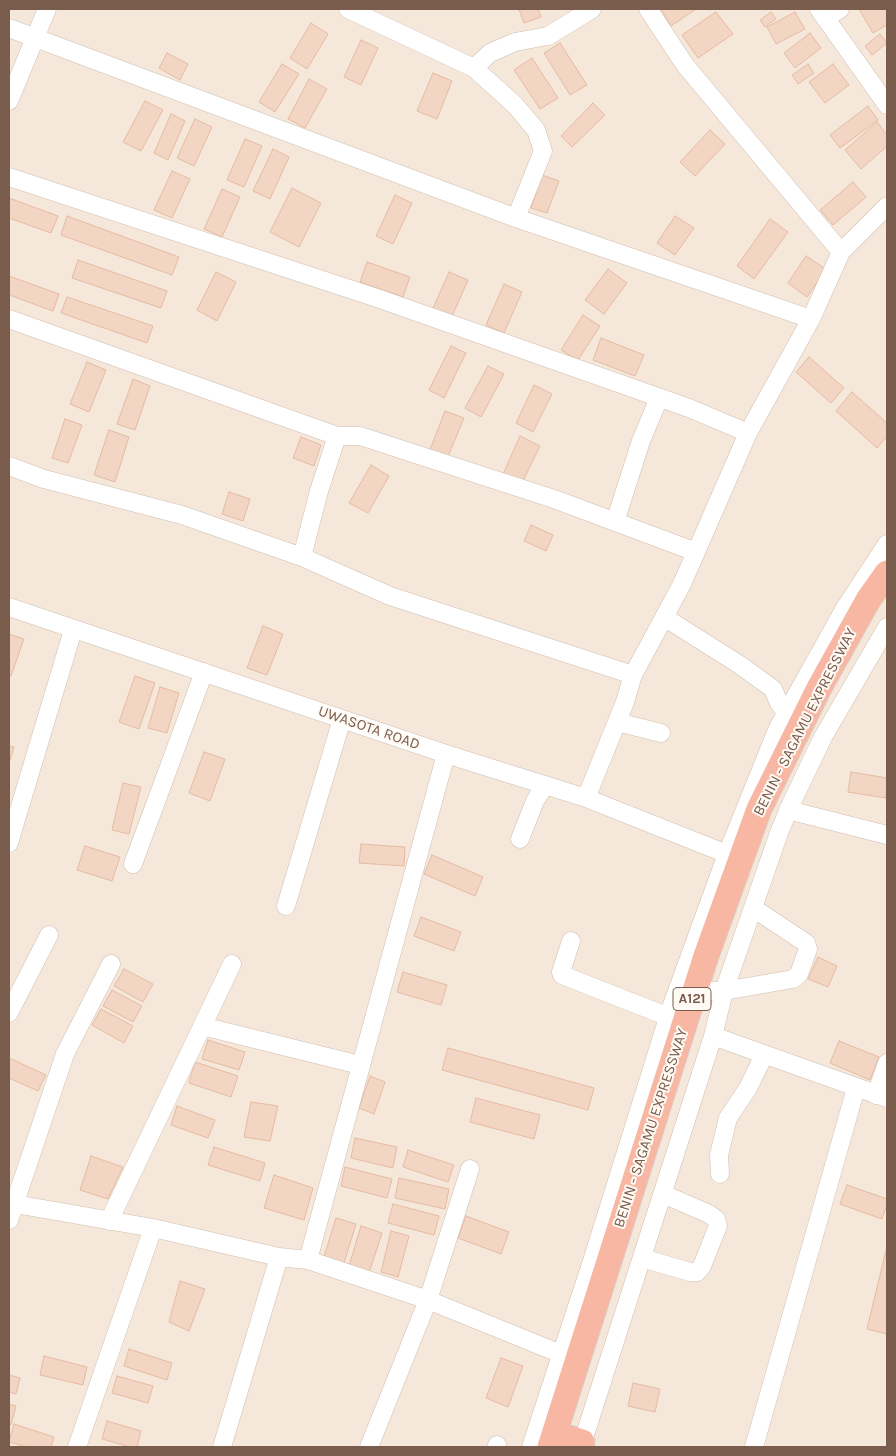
<!DOCTYPE html>
<style>
body{margin:0}
#map{position:relative;width:896px;height:1456px;overflow:hidden;background:#fdf6ec;font-family:Karla,sans-serif}
canvas{display:block}
.frame{position:absolute;inset:0;border:10px solid #7a5c4d;pointer-events:none}
</style>
<div id="map">
<canvas width="896" height="1456"></canvas>
<div class="frame"></div>
</div>
<script>
const context = document.querySelector('canvas').getContext('2d');
context.lineJoin = 'round';
function fill(path, color) { context.fillStyle = color; context.fill(path, 'evenodd'); }
const toPath = rows => new Path2D(rows.map(r => 'M' + r).join(''));
function stroke(path, color, width, dash) { context.strokeStyle = color; context.lineWidth = width; context.lineCap = dash ? 'butt' : 'round'; context.setLineDash(dash || []); context.stroke(path); }
function drawText(font, color, halo, rows, align = 'center') {
  context.font = font + ' Karla,sans-serif'; context.lineWidth = 4; context.setLineDash([]); context.textBaseline = 'middle'; context.strokeStyle = halo; context.fillStyle = color; for (const [text, x, y, turn = 0] of rows) {
    context.save(); context.translate(x, y); context.rotate((+turn || 0) * Math.PI / 180); context.textAlign = isNaN(turn) ? turn : align; if (halo) context.strokeText(text, 0, 0); context.fillText(text, 0, 0); context.restore();
  }
}
const residential = toPath([
 [9,9,887,9,887,1447,9,1447]
]);
const building = toPath([
 [519,9,538,9,541,17,524,23,519,9],
 [661,9,696,9,671,26,661,9],
 [859,9,887,9,887,25,873,33,859,9],
 [716,12,733,34,698,58,682,35,716,12],
 [771,12,776,19,765,27,760,20,771,12],
 [795,12,805,29,776,44,767,27,795,12],
 [311,23,328,34,307,69,290,58,311,23],
 [810,33,821,48,795,68,784,53,810,33],
 [880,34,887,43,872,55,865,46,880,34],
 [361,40,378,48,361,85,344,77,361,40],
 [560,43,587,85,570,95,544,53,560,43],
 [167,53,188,64,180,80,159,68,167,53],
 [532,58,558,98,540,109,514,70,532,58],
 [282,64,299,74,275,112,259,102,282,64],
 [808,64,814,73,798,84,792,75,808,64],
 [833,64,849,85,825,103,809,82,833,64],
 [433,73,452,81,437,119,417,111,433,73],
 [309,79,327,89,305,128,288,119,309,79],
 [145,101,163,110,141,151,123,142,145,101],
 [593,103,605,115,572,147,561,136,593,103],
 [868,106,878,120,840,148,830,135,868,106],
 [171,114,185,121,168,160,154,153,171,114],
 [195,119,212,127,194,166,177,158,195,119],
 [877,122,887,135,887,146,861,169,845,150,877,122],
 [710,130,725,144,695,176,680,162,710,130],
 [245,139,262,146,244,187,227,180,245,139],
 [273,149,289,157,270,199,253,191,273,149],
 [172,171,190,179,172,218,154,210,172,171],
 [542,175,559,181,547,213,531,208,542,175],
 [853,182,866,197,833,225,820,210,853,182],
 [292,188,321,203,299,247,270,232,292,188],
 [222,189,240,197,222,237,204,229,222,189],
 [395,195,412,203,393,244,376,236,395,195],
 [9,198,58,216,51,233,9,218,9,198],
 [67,216,179,257,172,275,61,235,67,216],
 [675,216,694,228,675,255,657,243,675,216],
 [770,219,788,232,754,279,737,266,770,219],
 [806,256,826,269,807,297,788,283,806,256],
 [78,260,167,291,161,308,72,278,78,260],
 [367,262,410,277,403,297,360,282,367,262],
 [608,269,627,283,604,314,585,300,608,269],
 [216,272,236,282,217,321,197,310,216,272],
 [449,272,468,280,449,323,430,315,449,272],
 [9,276,59,294,53,311,9,295,9,276],
 [504,284,522,292,504,333,486,325,504,284],
 [67,297,153,326,147,343,61,313,67,297],
 [583,315,600,326,578,360,561,350,583,315],
 [601,338,644,355,635,376,593,360,601,338],
 [451,346,466,353,444,398,429,390,451,346],
 [809,357,844,388,831,403,796,372,809,357],
 [87,362,106,370,89,412,70,404,87,362],
 [488,366,504,374,481,417,465,408,488,366],
 [133,379,150,386,135,430,117,424,133,379],
 [534,385,552,394,533,432,516,423,534,385],
 [852,392,887,423,887,436,877,448,836,411,852,392],
 [445,411,464,418,447,459,429,452,445,411],
 [65,419,82,425,68,463,52,458,65,419],
 [109,430,129,437,115,482,94,475,109,430],
 [520,436,540,446,522,483,503,474,520,436],
 [301,437,321,445,314,466,293,458,301,437],
 [371,465,389,476,368,513,349,503,371,465],
 [229,492,250,499,243,521,222,514,229,492],
 [531,525,553,535,546,551,524,541,531,525],
 [263,626,283,634,267,675,247,668,263,626],
 [9,634,24,639,11,676,9,676,9,634],
 [135,676,155,683,139,729,119,722,135,676],
 [160,687,179,693,167,733,148,728,160,687],
 [9,746,14,747,9,763,9,746],
 [204,752,225,759,210,801,189,793,204,752],
 [851,772,887,778,886,798,848,792,851,772],
 [123,783,141,787,129,834,112,830,123,783],
 [361,844,405,847,404,866,359,863,361,844],
 [85,846,120,857,112,881,77,870,85,846],
 [432,855,483,877,475,896,424,874,432,855],
 [421,917,461,932,454,951,414,936,421,917],
 [818,957,837,966,828,987,808,979,818,957],
 [124,969,153,984,143,1002,114,986,124,969],
 [403,972,447,985,441,1005,397,992,403,972],
 [112,990,142,1006,133,1022,103,1006,112,990],
 [101,1009,133,1026,124,1043,92,1025,101,1009],
 [208,1040,245,1052,239,1070,202,1059,208,1040],
 [839,1041,879,1057,870,1080,830,1063,839,1041],
 [448,1048,594,1088,588,1110,442,1070,448,1048],
 [9,1058,46,1075,38,1091,9,1078,9,1058],
 [195,1062,238,1076,231,1097,189,1083,195,1062],
 [370,1076,385,1082,374,1114,359,1108,370,1076],
 [476,1098,540,1115,534,1139,470,1122,476,1098],
 [251,1102,278,1106,270,1141,244,1137,251,1102],
 [177,1106,215,1120,208,1138,171,1125,177,1106],
 [355,1138,397,1147,393,1168,351,1158,355,1138],
 [214,1147,265,1163,260,1181,208,1165,214,1147],
 [408,1150,454,1165,448,1182,403,1167,408,1150],
 [91,1156,123,1167,108,1199,80,1190,91,1156],
 [345,1167,392,1179,387,1198,341,1186,345,1167],
 [274,1175,313,1188,304,1220,264,1208,274,1175],
 [399,1178,449,1189,445,1209,395,1198,399,1178],
 [847,1185,887,1199,887,1204,882,1219,840,1204,847,1185],
 [393,1204,439,1216,434,1235,388,1223,393,1204],
 [466,1216,509,1232,501,1254,458,1238,466,1216],
 [336,1218,356,1224,343,1266,323,1260,336,1218],
 [361,1226,382,1233,369,1273,349,1266,361,1226],
 [391,1231,409,1236,398,1277,381,1272,391,1231],
 [887,1246,887,1334,867,1329,887,1246],
 [180,1281,205,1289,189,1331,169,1322,180,1281],
 [129,1349,172,1363,167,1380,124,1366,129,1349],
 [44,1356,87,1367,83,1385,40,1375,44,1356],
 [501,1358,523,1366,508,1407,486,1398,501,1358],
 [9,1375,20,1378,16,1394,9,1392,9,1375],
 [117,1376,153,1386,148,1403,112,1393,117,1376],
 [633,1383,660,1389,655,1412,628,1406,633,1383],
 [9,1404,16,1406,11,1425,9,1424,9,1404],
 [107,1421,141,1431,137,1447,130,1447,102,1439,107,1421],
 [14,1424,54,1437,51,1447,27,1447,9,1442,14,1424]
]);
const minor = toPath([
 [348,9,474,68,515,105,536,130,543,151,516,218],
 [648,9,685,65,841,252],
 [819,9,887,105],
 [825,18,840,9],
 [9,28,516,218,811,319],
 [474,68,490,53,515,42,548,36,592,9],
 [9,101,47,9],
 [9,177,380,299,689,408,748,433],
 [9,319,337,436,360,436,554,499,696,552],
 [9,466,44,479,182,515,302,557,390,596,633,675],
 [615,522,641,441,659,398],
 [302,557,319,491,337,436],
 [9,607,446,754,586,798,727,854],
 [664,617,740,665,773,689,779,703,786,712],
 [617,722,661,733],
 [586,798,625,702,633,675,682,584,748,433,811,319,841,252,887,206],
 [788,810,887,835],
 [520,839,535,801,545,785],
 [9,843,73,630],
 [133,864,204,672],
 [286,906,342,719],
 [571,941,561,972,562,975,669,1017],
 [709,991,724,991,793,979,799,974,808,949,806,943,753,908],
 [9,1013,49,935],
 [202,1026,360,1065],
 [713,1036,887,1098],
 [876,1095,887,1063],
 [720,1174,719,1155,728,1118,748,1088,764,1055],
 [9,1203,153,1228,279,1257,308,1260,428,1300,561,1354],
 [9,1220,65,1054,111,964],
 [109,1221,232,964],
 [642,1258,690,1272,697,1272,702,1266,718,1226,716,1219,709,1214,663,1194],
 [308,1260,446,754],
 [77,1447,153,1228],
 [222,1447,279,1257],
 [369,1447,428,1300,470,1169],
 [497,1447,497,1445],
 [531,1447,592,1261,672,1005,727,854,777,730,845,608,887,544],
 [581,1447,713,1036,724,991,780,830,791,804,823,737,887,627],
 [754,1447,856,1088]
]);
const highway = toPath([
 [569,1438,582,1442],
 [550,1447,706,956,759,809,819,688,868,600,887,573]
]);
const shields = [
 [692,999,38]
];
const shieldNames = [
 ["A121",692,999]
];
const streetNames = [
 ["BENIN - SAGAMU EXPRESSWAY",805,722,-63],
 ["UWASOTA ROAD",369,728,19],
 ["BENIN - SAGAMU EXPRESSWAY",651,1128,-72]
];
fill(residential, '#f5e8da');
fill(building, '#f3d5c3');
stroke(building, '#e6bba3', 1);
stroke(minor, '#d1beb0', 19);
stroke(highway, '#dad1cd', 27);
stroke(minor, '#fff', 18);
stroke(highway, '#f7b7a3', 25);
for (const [x, y, w] of shields) { const box = new Path2D(); box.roundRect(x - w / 2, y - 11.5, w, 23, 4); context.fillStyle = '#fffaf3'; context.fill(box); stroke(box, '#7a5c4d', 1); }
drawText('bold 14px', '#7a5c4d', null, shieldNames);
drawText('15px', '#7a5c4d', '#fffaf3', streetNames);
</script>
